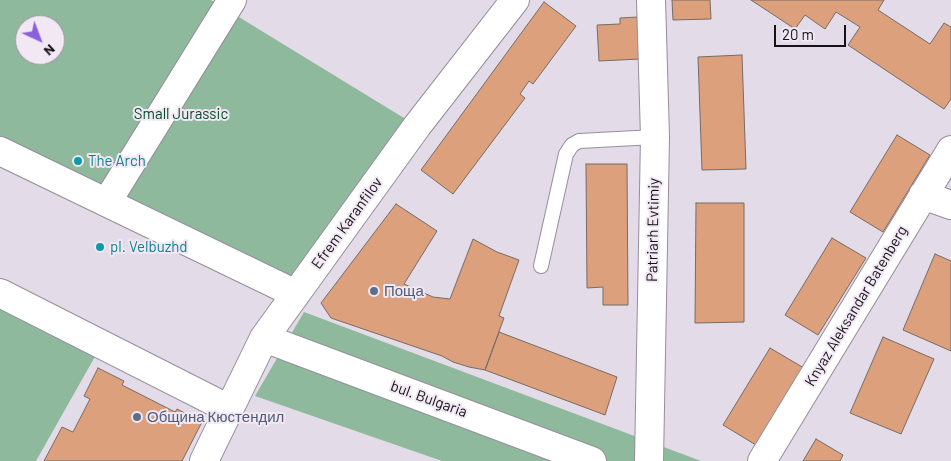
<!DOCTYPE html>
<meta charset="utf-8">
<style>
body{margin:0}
#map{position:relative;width:951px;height:461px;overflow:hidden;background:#e3dbe7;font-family:Barlow,sans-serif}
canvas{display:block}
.north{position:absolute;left:15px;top:15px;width:50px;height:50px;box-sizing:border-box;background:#f1e8f4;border:1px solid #99939c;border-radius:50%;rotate:137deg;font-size:14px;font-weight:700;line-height:20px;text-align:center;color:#161317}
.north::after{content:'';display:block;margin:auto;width:18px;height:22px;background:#8b61db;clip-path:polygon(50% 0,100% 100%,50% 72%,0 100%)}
.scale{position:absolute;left:774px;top:25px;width:72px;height:22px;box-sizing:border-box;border:2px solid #161317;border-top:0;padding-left:6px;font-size:15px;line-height:18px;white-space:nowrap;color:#161317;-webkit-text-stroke:4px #f1e8f4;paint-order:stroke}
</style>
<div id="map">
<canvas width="951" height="461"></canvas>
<div class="north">N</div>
<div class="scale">20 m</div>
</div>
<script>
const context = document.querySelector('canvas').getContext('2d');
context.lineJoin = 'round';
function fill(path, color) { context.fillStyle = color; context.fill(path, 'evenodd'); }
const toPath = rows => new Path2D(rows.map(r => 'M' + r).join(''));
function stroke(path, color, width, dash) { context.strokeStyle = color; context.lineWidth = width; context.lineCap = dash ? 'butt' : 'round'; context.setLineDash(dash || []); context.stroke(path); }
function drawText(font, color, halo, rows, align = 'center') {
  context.font = font + ' Barlow,sans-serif'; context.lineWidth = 4; context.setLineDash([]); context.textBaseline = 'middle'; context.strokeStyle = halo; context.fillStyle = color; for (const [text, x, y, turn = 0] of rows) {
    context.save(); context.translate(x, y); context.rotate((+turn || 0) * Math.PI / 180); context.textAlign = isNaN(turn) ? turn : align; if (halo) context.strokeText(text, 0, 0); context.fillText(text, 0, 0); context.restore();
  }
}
const green = toPath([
 [0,0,211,0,417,126,296,294,0,151],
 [25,25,55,25,55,55,25,55],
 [0,308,97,353,36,461,0,461],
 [304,312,701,461,442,461,255,396]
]);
const building = toPath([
 [672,0,710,0,711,19,673,20,672,0],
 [751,0,884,0,878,10,930,44,944,23,951,27,951,99,944,109,848,45,860,27,836,12,825,29,805,15,795,29,751,0],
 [544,2,576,26,533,84,529,81,520,94,525,98,453,194,421,170,544,2],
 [638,17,640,59,599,61,597,25,620,24,620,18,638,17],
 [742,55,746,169,702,170,698,57,742,55],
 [897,135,930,155,883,232,850,212,897,135],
 [586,164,627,164,628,305,603,305,603,287,587,288,586,164],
 [696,203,744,203,744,322,695,323,696,203],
 [396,204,437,231,404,284,433,297,450,299,473,239,497,252,519,260,499,316,504,318,485,370,469,367,453,362,442,356,331,318,321,303,396,204],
 [832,238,866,258,818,335,785,315,832,238],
 [935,254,951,261,951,351,903,330,935,254],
 [499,332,617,377,605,415,485,370,499,332],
 [883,337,934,359,901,434,850,413,883,337],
 [770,348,804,368,756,445,723,425,770,348],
 [98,368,124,381,122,385,175,412,177,409,202,422,182,461,44,461,62,427,73,432,90,399,84,396,98,368],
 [816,439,843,455,840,461,803,461,816,439]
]);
const lane = toPath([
 [541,266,566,154,572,145,579,141,655,137]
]);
const street = toPath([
 [0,151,296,294],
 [923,195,951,205],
 [107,202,232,0],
 [0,293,229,409],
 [264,338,592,461],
 [204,461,264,338,417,126,515,0],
 [649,461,655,137,651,0],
 [762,461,951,150]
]);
const markers = [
 [78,161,5,"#0f9aa8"],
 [100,247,5,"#0f9aa8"],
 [374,291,5,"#5c6f8a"],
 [137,417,5,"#5c6f8a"]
];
const parkNames = [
 ["Small Jurassic",181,114]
];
const cultureNames = [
 ["The Arch",88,161],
 ["pl. Velbuzhd",110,247]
];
const streetNames = [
 ["Efrem Karanfilov",347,223,-54],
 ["Patriarh Evtimiy",653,230,-89],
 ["Knyaz Aleksandar Batenberg",856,306,-59],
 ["bul. Bulgaria",429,399,20]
];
const serviceNames = [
 ["Поща",384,291],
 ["Община Кюстендил",147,417]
];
fill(green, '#8fb99c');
fill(building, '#dca07d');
stroke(building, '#776b64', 1);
stroke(lane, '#968e9a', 16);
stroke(street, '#968e9a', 30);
stroke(lane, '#fff', 14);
stroke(street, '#fff', 28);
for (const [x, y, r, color] of markers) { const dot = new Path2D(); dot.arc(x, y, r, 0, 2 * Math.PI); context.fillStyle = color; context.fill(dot); stroke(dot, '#f1e8f4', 2); }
drawText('15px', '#004d28', '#f1e8f4', parkNames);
drawText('15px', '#0d838f', '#f1e8f4', cultureNames, 'left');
drawText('15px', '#161317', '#f1e8f4', streetNames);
drawText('15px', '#4e5e75', '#f1e8f4', serviceNames, 'left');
</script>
